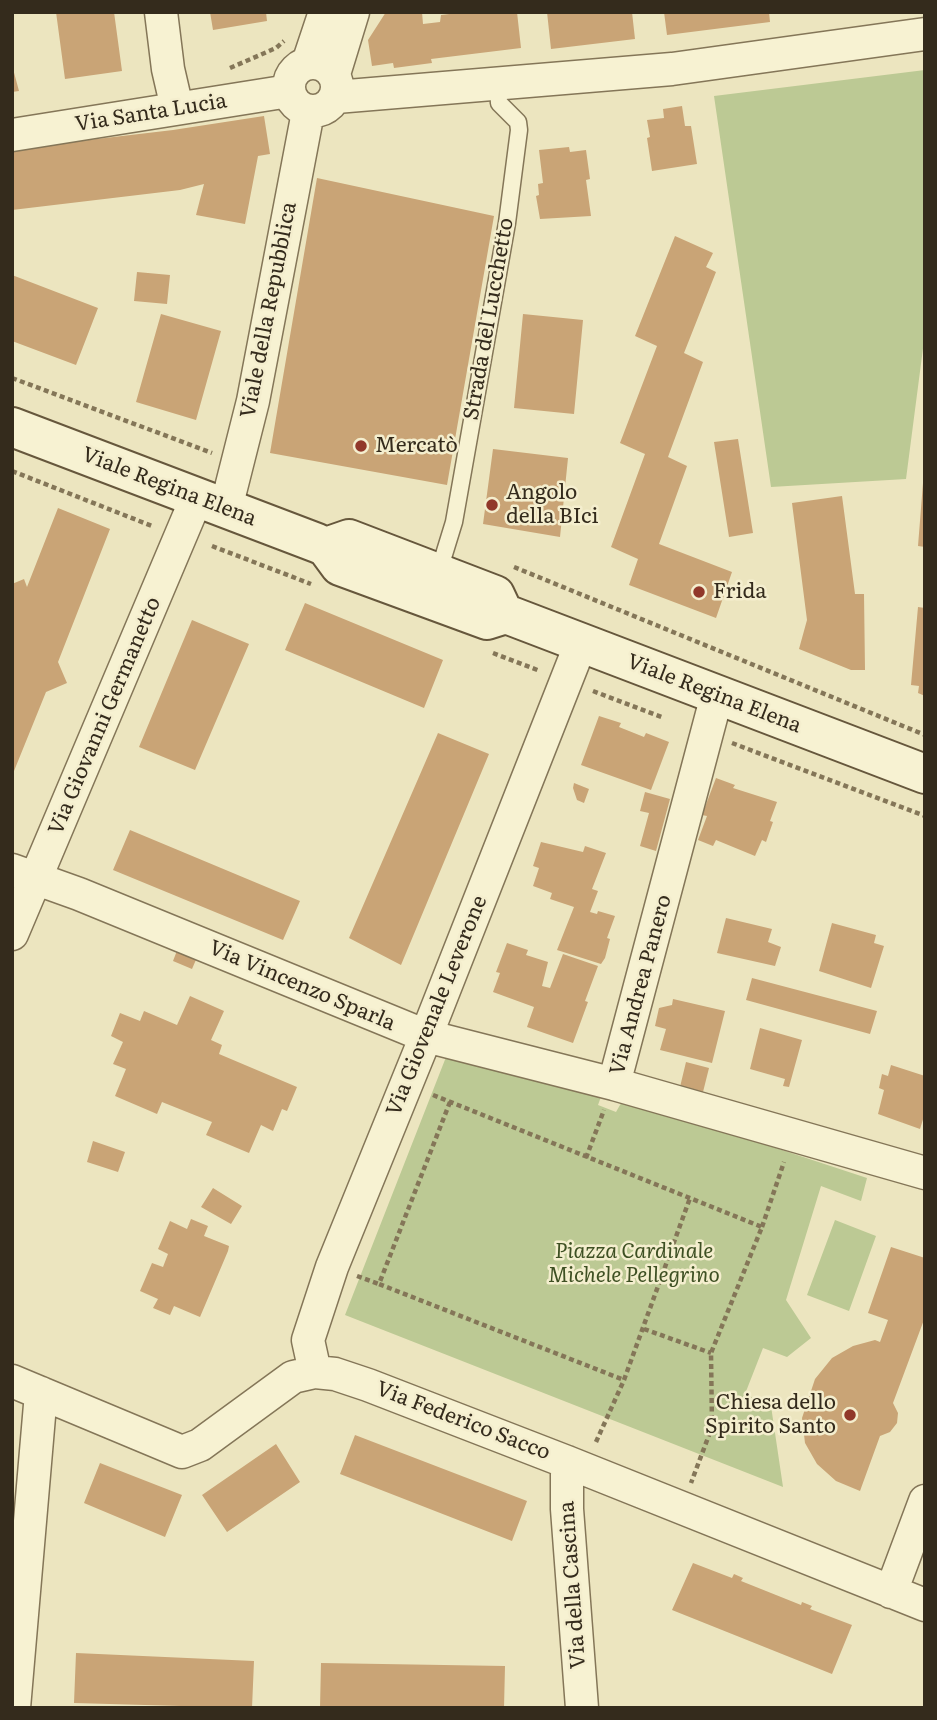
<!DOCTYPE html>
<meta charset="utf-8">
<style>
body{margin:0}
#map{position:relative;width:937px;height:1720px;overflow:hidden;background:#ece5bf;font-family:Literata,serif}
canvas{display:block}
.frame{position:absolute;inset:0;border:14px solid #342b1c;pointer-events:none}
</style>
<div id="map">
<canvas width="937" height="1720"></canvas>
<div class="frame"></div>
</div>
<script>
const context = document.querySelector('canvas').getContext('2d');
context.lineJoin = 'round';
function fill(path, color) { context.fillStyle = color; context.fill(path, 'evenodd'); }
const toPath = rows => new Path2D(rows.map(r => 'M' + r).join(''));
function stroke(path, color, width, dash) { context.strokeStyle = color; context.lineWidth = width; context.lineCap = dash ? 'butt' : 'round'; context.setLineDash(dash || []); context.stroke(path); }
function drawText(font, color, halo, rows, align = 'center') {
  context.font = font + ' Literata,serif'; context.lineWidth = 5; context.setLineDash([]); context.textBaseline = 'middle'; context.strokeStyle = halo; context.fillStyle = color; for (const [text, x, y, turn = 0] of rows) {
    context.save(); context.translate(x, y); context.rotate((+turn || 0) * Math.PI / 180); context.textAlign = isNaN(turn) ? turn : align; if (halo) context.strokeText(text, 0, 0); context.fillText(text, 0, 0); context.restore();
  }
}
const green = toPath([
 [925,70,925,333,906,479,771,487,714,96],
 [448,1052,603,1091,598,1105,616,1112,624,1098,867,1178,861,1201,821,1186,786,1300,811,1338,787,1357,763,1348,745,1394,771,1406,783,1487,345,1315],
 [835,1220,876,1236,849,1311,807,1295]
]);
const building = toPath([
 [56,12,114,12,122,71,65,79],
 [210,12,266,12,267,21,213,30],
 [386,12,422,12,423,24,440,22,441,15,466,12,517,12,521,48,431,59,432,63,394,68,393,63,372,66,368,40],
 [547,12,632,12,635,39,551,49],
 [664,12,769,12,770,22,667,35],
 [12,65,19,91,12,92],
 [682,106,685,126,691,126,697,164,652,171,647,138,650,137,647,120,664,118,663,109],
 [264,116,270,154,258,156,245,224,196,215,204,184,180,190,12,210,12,149,173,130],
 [569,147,570,152,586,150,590,179,586,180,591,216,540,219,536,196,539,195,538,184,543,183,539,150],
 [317,178,494,216,447,485,270,453],
 [675,236,713,253,706,267,716,272,684,353,703,362,668,457,687,466,659,544,732,572,716,618,629,585,638,559,611,547,645,454,620,443,657,346,635,336],
 [137,272,170,275,167,304,134,301],
 [12,275,98,308,76,365,12,341],
 [161,314,221,331,196,420,136,402],
 [523,314,583,320,574,414,514,408],
 [738,439,753,533,729,537,714,442],
 [493,449,568,458,560,537,483,524],
 [923,483,925,483,925,547,918,546],
 [842,496,855,594,864,594,865,670,851,670,799,649,807,620,792,503],
 [58,508,110,529,58,662,67,683,46,692,14,771,12,771,12,584,24,579,27,587],
 [305,603,443,660,424,708,285,650],
 [918,607,925,608,925,696,918,693,919,686,911,685],
 [192,620,249,644,195,770,139,747],
 [599,716,621,723,619,727,644,737,646,733,669,742,651,790,581,765],
 [438,733,489,754,401,965,349,938],
 [716,778,735,785,733,788,777,802,770,821,773,822,766,842,762,840,755,856,716,840,713,846,698,840,707,816,702,815],
 [574,783,589,789,584,803,577,800,573,788],
 [645,792,670,799,656,851,640,846,649,813,640,811],
 [130,830,300,901,283,940,113,870],
 [541,842,583,852,585,846,606,853,592,889,598,891,590,912,597,914,598,911,615,916,607,938,610,939,605,958,601,964,557,950,574,907,550,899,552,893,533,886,539,868,533,866],
 [726,918,772,929,768,942,781,947,775,966,717,953],
 [832,923,876,935,874,943,884,946,871,988,819,971],
 [507,943,528,950,526,955,548,962,542,986,550,988,563,954,598,966,585,1001,588,1002,573,1043,527,1027,534,1007,493,992,500,973,496,972],
 [178,948,198,955,192,969,173,961],
 [752,978,877,1011,870,1034,746,1000],
 [190,996,224,1011,211,1040,222,1045,219,1054,297,1087,287,1111,282,1109,273,1131,261,1125,249,1153,206,1135,212,1122,162,1102,157,1114,115,1096,126,1069,113,1064,123,1042,111,1036,120,1013,140,1021,144,1011,177,1025],
 [673,999,725,1011,712,1063,660,1050,666,1029,655,1026,659,1008,672,1005],
 [760,1028,802,1040,789,1087,783,1086,785,1079,750,1069],
 [686,1062,709,1068,703,1092,680,1087],
 [891,1065,925,1076,925,1113,920,1129,878,1114,884,1090,879,1088,882,1074,888,1076],
 [93,1141,125,1152,118,1172,87,1162],
 [213,1188,242,1206,231,1224,201,1207],
 [191,1219,208,1226,204,1236,229,1246,228,1251,200,1317,174,1306,170,1315,153,1308,158,1299,140,1291,152,1263,163,1267,168,1254,158,1249,170,1221,187,1229],
 [891,1247,925,1258,925,1317,893,1403,898,1413,897,1423,890,1432,880,1436,860,1491,836,1481,817,1464,805,1443,802,1418,815,1379,832,1358,853,1346,875,1340,880,1342,888,1320,868,1313],
 [355,1435,527,1501,512,1541,340,1474],
 [276,1444,300,1482,227,1532,202,1495],
 [100,1463,182,1495,165,1537,84,1503],
 [693,1563,732,1578,734,1574,743,1578,741,1581,801,1605,802,1602,812,1606,810,1609,852,1625,832,1674,672,1610],
 [76,1653,254,1661,252,1708,74,1703],
 [321,1663,505,1666,504,1708,320,1708]
]);
const path = toPath([
 [230,68,276,48,284,41],
 [12,378,212,453],
 [12,471,152,526],
 [212,546,311,584],
 [514,567,925,735],
 [493,653,540,671],
 [593,691,664,718],
 [732,743,925,816],
 [433,1095,762,1227,711,1353,712,1427,691,1483],
 [450,1102,379,1284,624,1380],
 [586,1158,604,1110],
 [762,1227,784,1162],
 [357,1276,379,1284],
 [644,1329,711,1353],
 [596,1442,624,1380,690,1198]
]);
const lane = toPath([
 [438,574,454,522,507,223,519,130,518,122,499,103,498,85]
]);
const street = toPath([
 [161,12,168,69,177,108],
 '289 87a24 24 0 1 1 48 0a24 24 0 1 1-48 0Z',
 [308,63,325,12],
 [334,74,353,12],
 [336,97,672,69,925,34],
 [12,135,289,91],
 [226,508,253,401,308,112],
 [12,870,79,894,426,1036,614,1084,925,1173],
 [12,934,197,497],
 [614,1084,717,695],
 [315,1372,308,1340,332,1267,426,1036,581,643],
 [12,1381,182,1452,200,1445,293,1377,315,1372,335,1374,368,1385,567,1462,925,1605],
 [567,1462,567,1509,582,1708],
 [891,1592,925,1501],
 [14,1708,41,1393]
]);
const secondary = toPath([
 [12,427,317,543,326,547,340,566,487,620,506,614,925,774],
 [326,547,349,539,495,595,503,612]
]);
const markers = [
 [361,446,7,"#91382a"],
 [492,505,7,"#91382a"],
 [699,592,7,"#91382a"],
 [850,1415,7,"#91382a"]
];
const streetNames = [
 ["Via Santa Lucia",151,113,-9],
 ["Viale della Repubblica",269,310,-79],
 ["Strada del Lucchetto",489,319,-80],
 ["Viale Regina Elena",169,487,21],
 ["Viale Regina Elena",714,694,21],
 ["Via Giovanni Germanetto",105,716,-67],
 ["Via Andrea Panero",641,985,-75],
 ["Via Vincenzo Sparla",302,986,23],
 ["Via Giovenale Leverone",437,1006,-68],
 ["Via Federico Sacco",463,1421,21],
 ["Via della Cascina",573,1585,-94]
];
const poiNames = [
 ["Mercatò",375,446],
 ["Angolo",506,493],
 ["della BIci",506,517],
 ["Frida",713,592],
 ["Chiesa dello",836,1403,"right"],
 ["Spirito Santo",836,1427,"right"]
];
const parkNames = [
 ["Piazza Cardinale",634,1252],
 ["Michele Pellegrino",634,1276]
];
fill(green, '#bcc994');
fill(building, '#c9a476');
stroke(lane, '#847658', 19);
stroke(street, '#847658', 35);
stroke(secondary, '#66573c', 42);
stroke(path, '#847658', 4.5, [5, 3.5]);
stroke(lane, '#f7f2d2', 16);
stroke(street, '#f7f2d2', 32);
stroke(secondary, '#f7f2d2', 38);
for (const [x, y, r, color] of markers) { const dot = new Path2D(); dot.arc(x, y, r, 0, 2 * Math.PI); context.fillStyle = color; context.fill(dot); stroke(dot, '#f4eece', 2.5); }
drawText('21px', '#342b1c', '#f4eece', streetNames);
drawText('21px', '#342b1c', '#f4eece', poiNames, 'left');
drawText('italic 21px', '#3e5023', '#f4eece', parkNames);
</script>
